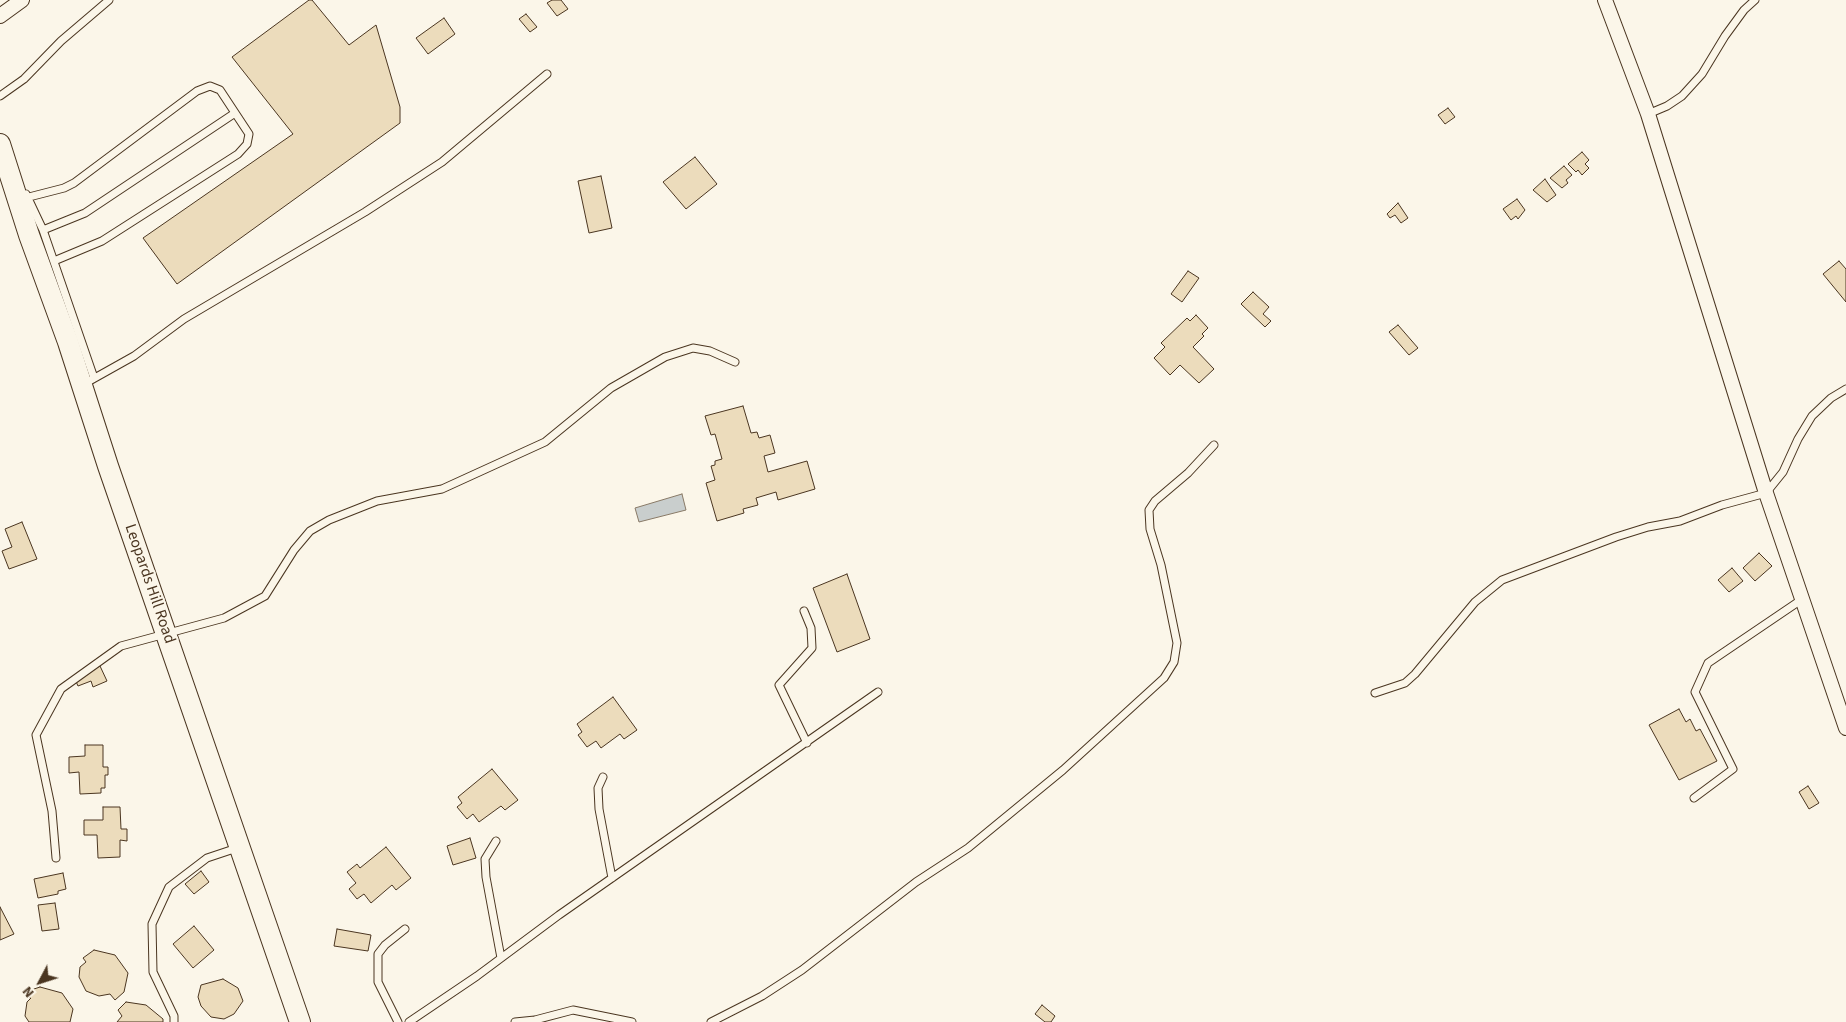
<!DOCTYPE html>
<style>
body{margin:0}
#map{position:relative;width:1846px;height:1022px;overflow:hidden;background:#fbf6e9;font-family:"Source Sans 3",sans-serif}
canvas{display:block}
.north{position:absolute;left:15px;top:957px;width:50px;height:50px;-webkit-text-stroke:4px #fbf6e9;paint-order:stroke;rotate:230deg;font-size:14px;font-weight:700;line-height:20px;text-align:center;color:#4a3520}
.north::after{content:'';display:block;margin:auto;width:18px;height:22px;background:#4a3520;clip-path:polygon(50% 0,100% 100%,50% 72%,0 100%)}
</style>
<div id="map">
<canvas width="1846" height="1022"></canvas>
<div class="north">N</div>
</div>
<script>
const context = document.querySelector('canvas').getContext('2d');
context.lineJoin = 'round';
function fill(path, color) { context.fillStyle = color; context.fill(path, 'evenodd'); }
const toPath = rows => new Path2D(rows.map(r => 'M' + r).join(''));
function stroke(path, color, width, dash) { context.strokeStyle = color; context.lineWidth = width; context.lineCap = dash ? 'butt' : 'round'; context.setLineDash(dash || []); context.stroke(path); }
function drawText(font, color, halo, rows, align = 'center') {
  context.font = font + ' "Source Sans 3",sans-serif'; context.lineWidth = 4; context.setLineDash([]); context.textBaseline = 'middle'; context.strokeStyle = halo; context.fillStyle = color; for (const [text, x, y, turn = 0] of rows) {
    context.save(); context.translate(x, y); context.rotate((+turn || 0) * Math.PI / 180); context.textAlign = isNaN(turn) ? turn : align; if (halo) context.strokeText(text, 0, 0); context.fillText(text, 0, 0); context.restore();
  }
}
const water = toPath([
 [682,494,686,510,639,522,635,508,682,494]
]);
const building = toPath([
 [309,0,312,0,349,45,376,25,400,107,400,123,177,284,143,238,293,134,232,57,309,0],
 [552,0,561,0,568,9,557,16,547,3,552,0],
 [526,14,537,27,530,32,519,19,526,14],
 [444,18,455,34,428,54,416,38,444,18],
 [1448,108,1455,117,1445,124,1438,115,1448,108],
 [1582,152,1589,160,1585,164,1589,168,1582,175,1578,170,1576,172,1568,164,1582,152],
 [695,157,717,184,686,209,663,182,695,157],
 [1564,166,1572,175,1566,180,1568,183,1562,188,1550,178,1564,166],
 [601,176,612,228,589,233,578,181,601,176],
 [1545,179,1556,195,1547,202,1533,190,1545,179],
 [1517,199,1525,210,1518,219,1516,216,1511,220,1503,209,1517,199],
 [1398,203,1408,218,1401,223,1395,215,1390,218,1387,214,1398,203],
 [1839,261,1846,269,1846,302,1823,274,1839,261],
 [1188,271,1199,278,1182,302,1171,294,1188,271],
 [1253,292,1269,307,1263,314,1271,321,1265,327,1241,304,1253,292],
 [1196,315,1208,328,1202,334,1204,336,1193,347,1214,369,1199,383,1180,365,1170,375,1154,358,1165,347,1161,343,1187,318,1190,321,1196,315],
 [1398,325,1418,348,1409,355,1389,332,1398,325],
 [743,406,751,433,757,432,759,438,770,435,775,453,764,456,768,472,807,461,815,489,778,500,776,492,756,498,758,505,743,509,744,513,717,521,706,483,715,480,711,466,715,465,715,461,722,459,715,434,711,435,705,416,743,406],
 [22,522,37,559,9,569,2,551,12,547,5,529,22,522],
 [1759,553,1772,566,1755,581,1743,568,1759,553],
 [1732,568,1743,581,1729,592,1718,580,1732,568],
 [847,574,870,639,837,652,813,588,847,574],
 [100,666,107,681,93,687,91,681,78,686,74,677,100,666],
 [613,697,637,730,624,739,620,734,601,748,596,741,587,747,578,735,582,732,577,724,613,697],
 [1679,709,1686,722,1690,719,1696,731,1700,729,1717,761,1679,780,1649,725,1679,709],
 [85,745,103,745,103,767,108,767,108,775,105,775,105,788,101,788,101,793,80,794,79,772,69,773,69,757,85,756,85,745],
 [492,769,518,800,505,810,501,806,479,822,473,814,467,819,457,807,462,803,458,797,492,769],
 [1808,786,1819,803,1809,809,1799,792,1808,786],
 [103,807,120,807,121,829,127,829,127,841,120,840,120,857,98,858,97,835,84,835,84,820,103,820,103,807],
 [470,838,476,858,453,865,447,846,470,838],
 [386,847,411,878,396,890,392,885,371,903,364,894,357,899,349,889,356,883,347,872,357,864,360,868,386,847],
 [201,871,209,882,194,894,185,884,201,871],
 [63,873,66,889,58,891,58,894,38,898,34,879,63,873],
 [55,903,59,929,42,931,38,905,55,903],
 [0,907,14,934,0,940,0,907],
 [194,926,214,950,193,968,173,944,194,926],
 [337,929,371,935,368,951,334,946,337,929],
 [94,950,115,955,128,973,124,992,115,1000,110,994,99,996,86,991,79,977,80,967,86,962,83,958,94,950],
 [223,979,238,988,243,1001,234,1014,224,1019,211,1017,201,1006,198,997,201,985,223,979],
 [40,987,62,993,73,1009,70,1022,29,1022,25,1016,27,1002,31,998,26,997,28,991,40,987],
 [126,1002,146,1005,163,1019,163,1022,117,1022,122,1016,118,1010,126,1002],
 [1042,1005,1055,1016,1051,1022,1045,1022,1035,1014,1042,1005]
]);
const lane = toPath([
 [0,96,24,79,61,41,109,0],
 [1648,114,1667,106,1682,96,1702,74,1725,36,1744,10,1755,0],
 [26,194,43,230,94,378],
 [29,197,64,188,74,183,197,91,210,86,220,90,249,134,247,144,238,154,102,241,54,261],
 [43,230,85,213,235,113],
 [84,384,134,356,184,319,365,212,442,162,547,74],
 [804,611,811,628,812,648,779,685,807,743],
 [1375,693,1405,683,1415,674,1475,602,1502,580,1616,537,1648,527,1680,521,1722,505,1766,493,1783,472,1798,439,1812,416,1831,398,1846,389],
 [603,777,598,788,599,809,612,878],
 [1694,798,1733,769,1695,692,1708,663,1801,600],
 [496,841,485,859,486,877,501,958],
 [56,858,52,811,36,735,61,689,121,646,224,618,265,596,294,550,310,531,329,520,377,501,442,489,545,442,611,388,665,357,693,348,710,351,735,362],
 [174,1022,174,1016,153,972,152,924,169,887,207,858,237,848],
 [398,1022,378,982,378,954,385,945,405,929],
 [409,1022,477,976,559,915,878,692],
 [515,1022,535,1020,573,1010,632,1022],
 [711,1022,762,996,802,970,916,882,968,848,1063,770,1164,678,1174,662,1177,643,1161,565,1150,529,1149,510,1155,501,1188,473,1214,445]
]);
const street = toPath([
 [1605,0,1648,114,1766,493,1846,728],
 [0,16,22,0]
]);
const secondary = toPath([
 [0,144,29,235,68,342,108,466,300,1022]
]);
const streetNames = [
 ["Leopards Hill Road",149,584,71]
];
fill(water, '#c9cecd');
stroke(water, '#887966', 1);
fill(building, '#ecdcbc');
stroke(building, '#4a3520', 1);
stroke(lane, '#4a3520', 9);
stroke(street, '#4a3520', 16);
stroke(secondary, '#4a3520', 22);
stroke(lane, '#fbf6e9', 7);
stroke(street, '#fbf6e9', 14);
stroke(secondary, '#fbf6e9', 20);
drawText('16px', '#4a3520', '#fbf6e9', streetNames);
</script>
